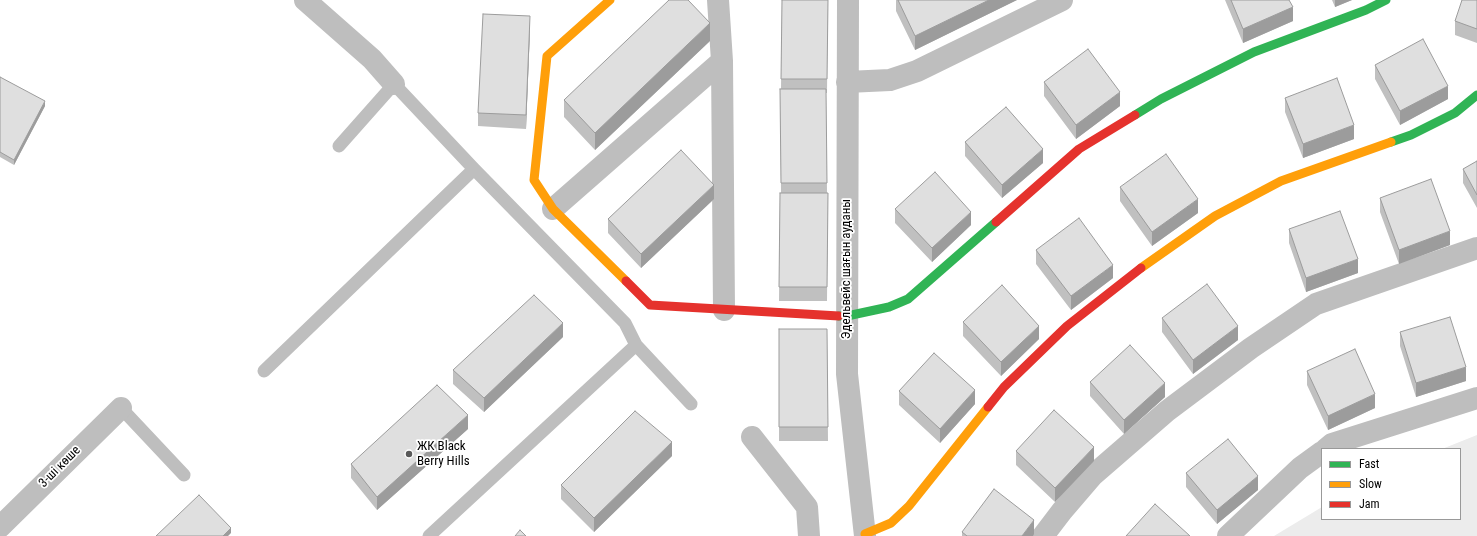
<!DOCTYPE html>
<meta charset="utf-8">
<style>
body{margin:0}
#map{position:relative;width:1477px;height:536px;overflow:hidden;background:#fff;font-family:"Roboto Condensed",sans-serif}
canvas{display:block}
.legend{position:absolute;left:1321px;top:448px;width:140px;height:72px;box-sizing:border-box;background:#fff;border:1px solid #999;margin:0;padding:5px 7px;list-style:none;font-size:12px;color:#000}
.legend li{display:flex;align-items:center;gap:8px;height:20px}
.legend b{width:20px;border:1px solid #999}
</style>
<div id="map">
<canvas width="1477" height="536"></canvas>
<ul class="legend">
<li><b style="height:5px;background:#30b455"></b>Fast</li>
<li><b style="height:5px;background:#ff9f0a"></b>Slow</li>
<li><b style="height:5px;background:#e5322d"></b>Jam</li>
</ul>
</div>
<script>
const context = document.querySelector('canvas').getContext('2d');
context.lineJoin = 'round';
function fill(path, color) { context.fillStyle = color; context.fill(path, 'evenodd'); }
const toPath = rows => new Path2D(rows.map(r => 'M' + r).join(''));
function stroke(path, color, width, dash) { context.strokeStyle = color; context.lineWidth = width; context.lineCap = dash ? 'butt' : 'round'; context.setLineDash(dash || []); context.stroke(path); }
function drawText(font, color, halo, rows, align = 'center') {
  context.font = font + ' "Roboto Condensed",sans-serif'; context.lineWidth = 3.5; context.setLineDash([]); context.textBaseline = 'middle'; context.strokeStyle = halo; context.fillStyle = color; for (const [text, x, y, turn = 0] of rows) {
    context.save(); context.translate(x, y); context.rotate((+turn || 0) * Math.PI / 180); context.textAlign = isNaN(turn) ? turn : align; if (halo) context.strokeText(text, 0, 0); context.fillText(text, 0, 0); context.restore();
  }
}
const green = toPath([
 [1477,435,1477,536,1274,536,1322,507,1322,519,1460,519,1460,449,1442,449]
]);
const lane = toPath([
 [339,146,394,84,474,169,625,323,636,345,691,404],
 [264,371,474,169],
 [121,408,184,475],
 [429,536,636,345]
]);
const street = toPath([
 [305,0,372,59,394,84],
 [718,0,722,61,724,310],
 [848,0,847,374,865,536],
 [847,82,890,80,917,71,1062,0],
 [553,209,722,61],
 [752,437,807,507,809,536],
 [1326,449,1332,444,1477,398],
 [0,527,121,408],
 [1043,536,1062,511,1092,476,1167,411,1251,348,1316,304,1477,248],
 [1228,536,1300,468,1322,452]
]);
const fast = toPath([
 [1135,115,1161,99,1254,52,1366,10,1386,0],
 [1391,142,1411,135,1455,113,1477,95],
 [839,316,847,316,889,307,908,299,996,222]
]);
const slow = toPath([
 [610,0,547,56,534,180,553,209,626,281],
 [1141,268,1215,216,1281,181,1391,142],
 [865,534,891,523,909,506,988,407]
]);
const jam = toPath([
 [996,222,1079,149,1135,115],
 [626,281,650,305,839,316],
 [988,407,1004,387,1067,326,1141,268]
]);
const wall = toPath([
 [782,0,828,0,827,93,826,93,827,193,828,193,827,301,779,301,780,193,781,193,780,89,781,89],
 [896,0,1017,0,915,50,896,11],
 [1225,0,1289,0,1293,21,1243,43],
 [1332,0,1352,0,1335,7],
 [1477,0,1477,43,1455,35,1455,21],
 [530,29,526,129,478,126,478,113],
 [710,41,595,150,564,117,564,100],
 [1375,65,1448,99,1400,125,1375,79],
 [0,77,45,106,14,165,0,157],
 [1044,82,1120,106,1076,139,1044,96],
 [1285,98,1354,139,1303,158,1285,112],
 [965,142,1043,163,1002,198,965,156],
 [1477,161,1477,208,1463,183,1463,169],
 [1120,187,1198,213,1152,246,1120,201],
 [1380,198,1450,245,1399,264,1380,212],
 [714,199,641,268,608,233,608,219],
 [895,209,971,225,932,262,895,223],
 [1289,229,1358,273,1306,292,1289,243],
 [1036,250,1113,278,1071,310,1036,264],
 [1162,318,1238,340,1193,374,1162,332],
 [963,322,1039,339,1001,376,963,336],
 [779,329,827,329,828,441,779,441],
 [1400,332,1466,381,1416,397,1400,346],
 [563,337,484,412,453,384,453,370],
 [1307,371,1375,408,1328,430,1307,385],
 [1090,382,1165,397,1124,434,1090,396],
 [899,391,975,404,940,443,899,405],
 [468,429,377,510,351,478,351,464],
 [1016,451,1094,461,1055,502,1016,465],
 [672,456,594,532,561,499,561,485],
 [1186,473,1258,490,1217,524,1186,487],
 [962,532,1034,534,1033,536,962,536]
]);
const shadedWall = toPath([
 [989,0,1017,0,915,50,915,36],
 [1335,0,1352,0,1335,7],
 [1293,7,1293,21,1243,43,1243,29],
 [530,16,530,29,526,129,526,115],
 [710,23,710,41,595,150,595,133],
 [1448,86,1448,99,1400,125,1400,111],
 [1120,92,1120,106,1076,139,1076,125],
 [45,101,45,106,14,165,14,160],
 [1354,125,1354,139,1303,158,1303,144],
 [1043,149,1043,163,1002,198,1002,185],
 [714,185,714,199,641,268,641,254],
 [1198,199,1198,213,1152,246,1152,232],
 [971,212,971,225,932,262,932,248],
 [1450,231,1450,245,1399,264,1399,250],
 [1358,259,1358,273,1306,292,1306,278],
 [1113,265,1113,278,1071,310,1071,296],
 [563,323,563,337,484,412,484,398],
 [1039,326,1039,339,1001,376,1001,362],
 [1238,326,1238,340,1193,374,1193,360],
 [1466,367,1466,381,1416,397,1416,383],
 [1165,383,1165,397,1124,434,1124,420],
 [975,390,975,404,940,443,940,429],
 [1375,394,1375,408,1328,430,1328,416],
 [468,415,468,429,377,510,377,497],
 [672,442,672,456,594,532,594,518],
 [1094,447,1094,461,1055,502,1055,488],
 [1258,476,1258,490,1217,524,1217,510],
 [1034,520,1034,534,1033,536,1022,536],
 [231,528,231,533,228,536,223,536]
]);
const building = toPath([
 [669,0,688,0,710,23,595,133,564,100,669,0],
 [782,0,828,0,827,79,781,79,782,0],
 [898,0,989,0,915,36,898,0],
 [1231,0,1289,0,1293,7,1243,29,1231,0],
 [1462,0,1477,0,1477,29,1455,21,1462,0],
 [483,14,530,16,526,115,478,113,483,14],
 [1423,39,1448,86,1400,111,1375,65,1423,39],
 [1088,49,1120,92,1076,125,1044,82,1088,49],
 [0,77,45,101,14,160,0,152,0,77],
 [1337,78,1354,125,1303,144,1285,98,1337,78],
 [780,89,826,89,827,183,781,183,780,89],
 [1006,107,1043,149,1002,185,965,142,1006,107],
 [681,150,714,185,641,254,608,219,681,150],
 [1166,154,1198,199,1152,232,1120,187,1166,154],
 [1477,161,1477,195,1463,169,1477,161],
 [935,172,971,212,932,248,895,209,935,172],
 [1431,179,1450,231,1399,250,1380,198,1431,179],
 [780,193,828,193,827,287,779,287,780,193],
 [1340,211,1358,259,1306,278,1289,229,1340,211],
 [1079,218,1113,265,1071,296,1036,250,1079,218],
 [1207,284,1238,326,1193,360,1162,318,1207,284],
 [1002,285,1039,326,1001,362,963,322,1002,285],
 [534,295,563,323,484,398,453,370,534,295],
 [1450,317,1466,367,1416,383,1400,332,1450,317],
 [779,329,827,329,828,427,779,427,779,329],
 [1130,345,1165,383,1124,420,1090,382,1130,345],
 [1355,349,1375,394,1328,416,1307,371,1355,349],
 [934,353,975,390,940,429,899,391,934,353],
 [437,385,468,415,377,497,351,464,437,385],
 [1054,410,1094,447,1055,488,1016,451,1054,410],
 [635,411,672,442,594,518,561,485,635,411],
 [1228,439,1258,476,1217,510,1186,473,1228,439],
 [994,489,1034,520,1022,536,967,536,962,532,994,489],
 [199,495,231,528,223,536,156,536,199,495],
 [1155,504,1190,536,1126,536,1155,504],
 [520,530,526,536,515,536,520,530]
]);
const markers = [
 [409,454,4,"#595959"]
];
const streetNames = [
 ["Эдельвейс шағын ауданы",847,269,-90],
 ["3-ші көше",60,467,-45]
];
const poiNames = [
 ["ЖК Black",417,447],
 ["Berry Hills",417,462]
];
fill(green, '#ececec');
stroke(lane, '#bebebe', 13);
stroke(street, '#bebebe', 22);
stroke(fast, '#30b455', 9);
stroke(slow, '#ff9f0a', 9);
stroke(jam, '#e5322d', 9);
fill(wall, '#c0c0c0');
fill(shadedWall, '#9c9c9c');
fill(building, '#dfdfdf');
stroke(building, '#9c9c9c', 1);
for (const [x, y, r, color] of markers) { const dot = new Path2D(); dot.arc(x, y, r, 0, 2 * Math.PI); context.fillStyle = color; context.fill(dot); stroke(dot, '#fff', 1.5); }
drawText('13px', '#000', '#fff', streetNames);
drawText('13px', '#000', '#fff', poiNames, 'left');
</script>
